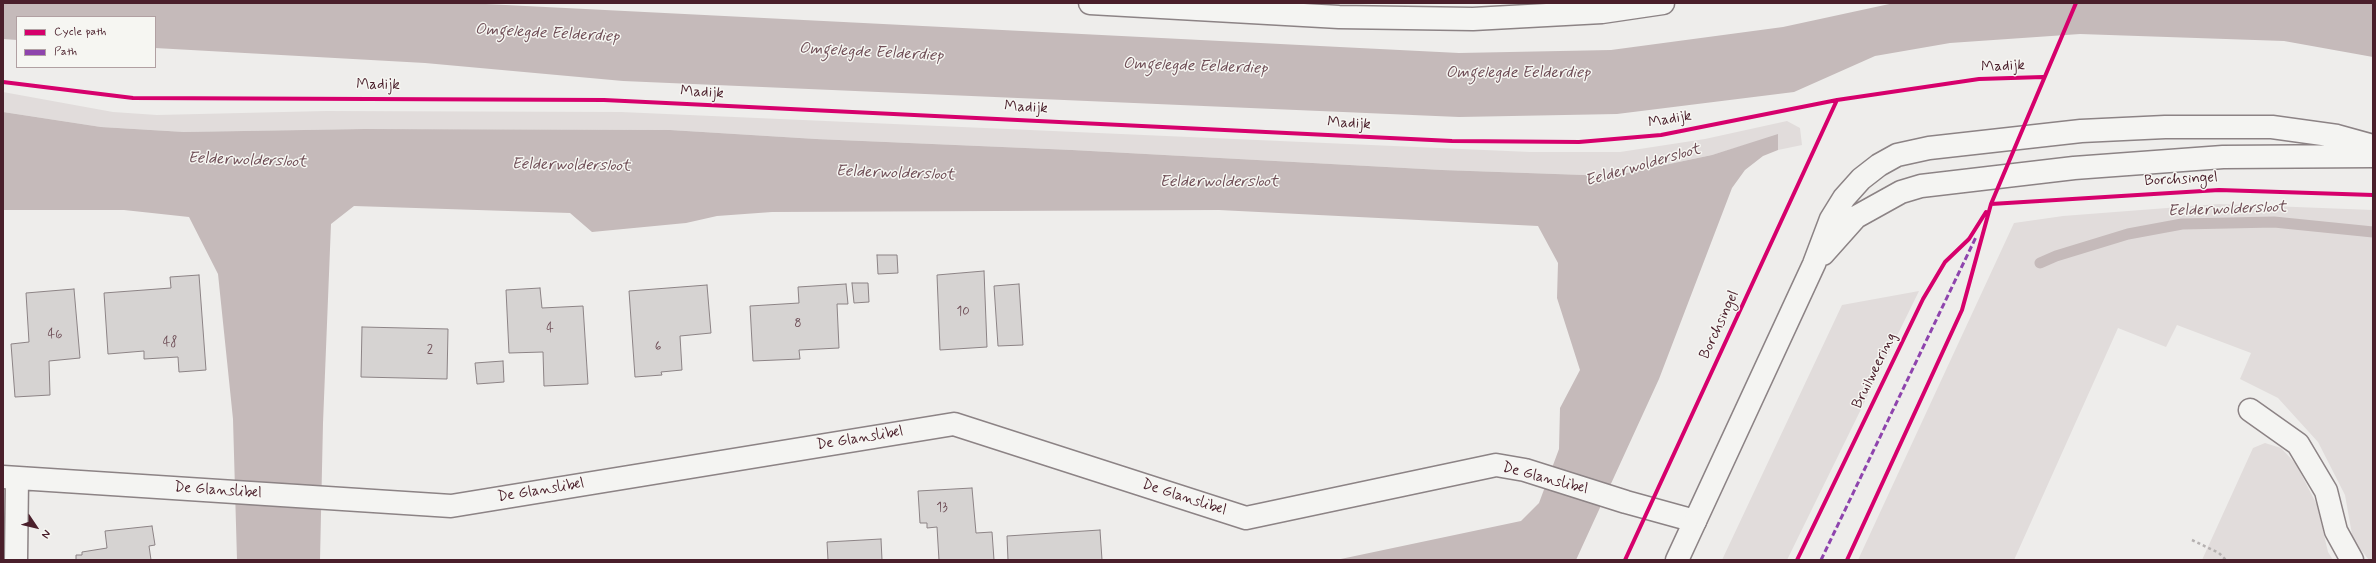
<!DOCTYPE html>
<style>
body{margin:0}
#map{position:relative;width:2376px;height:563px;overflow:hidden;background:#eeedeb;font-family:Mynerve,sans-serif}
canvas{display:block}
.frame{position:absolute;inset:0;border:4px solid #4a1f2b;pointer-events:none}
.legend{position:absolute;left:16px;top:16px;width:140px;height:52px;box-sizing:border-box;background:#f6f6f2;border:1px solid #b1a0a2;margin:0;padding:5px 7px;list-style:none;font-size:12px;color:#4a1f2b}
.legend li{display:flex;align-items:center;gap:8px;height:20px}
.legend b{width:20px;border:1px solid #b1a0a2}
.north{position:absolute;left:16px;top:507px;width:40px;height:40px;-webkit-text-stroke:3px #f6f6f2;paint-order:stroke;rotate:125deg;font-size:11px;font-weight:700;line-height:16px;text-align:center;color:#4a1f2b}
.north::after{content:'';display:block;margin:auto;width:14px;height:18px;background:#4a1f2b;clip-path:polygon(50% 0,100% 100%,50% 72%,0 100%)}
</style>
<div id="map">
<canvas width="2376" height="563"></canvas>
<div class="frame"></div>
<ul class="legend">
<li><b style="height:5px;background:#d6006c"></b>Cycle path</li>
<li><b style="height:5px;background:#8e44ad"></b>Path</li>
</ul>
<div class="north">N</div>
</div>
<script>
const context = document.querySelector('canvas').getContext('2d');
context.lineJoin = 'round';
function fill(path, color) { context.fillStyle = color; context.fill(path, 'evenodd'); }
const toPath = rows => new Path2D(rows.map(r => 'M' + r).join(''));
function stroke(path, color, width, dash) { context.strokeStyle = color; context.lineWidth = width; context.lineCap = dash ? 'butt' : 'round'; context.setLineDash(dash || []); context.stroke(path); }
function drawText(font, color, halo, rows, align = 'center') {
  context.font = font + ' Mynerve,sans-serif'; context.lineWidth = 3; context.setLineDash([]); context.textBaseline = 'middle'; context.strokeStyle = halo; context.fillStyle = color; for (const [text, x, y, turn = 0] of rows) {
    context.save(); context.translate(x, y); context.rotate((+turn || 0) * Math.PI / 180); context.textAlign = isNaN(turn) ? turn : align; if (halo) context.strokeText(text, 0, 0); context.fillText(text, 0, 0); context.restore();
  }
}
const green = toPath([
 [3,92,113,112,157,115,326,111,621,112,1530,152,1620,152,1705,139,1787,121,1800,128,1802,145,1778,150,1778,135,1712,155,1612,176,1442,170,1072,150,816,139,670,130,364,129,184,132,101,127,3,112],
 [2219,204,2373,210,2373,560,2369,560,2353,540,2345,495,2318,442,2278,398,2240,379,2251,353,2177,325,2166,347,2118,328,2014,560,1858,560,2014,223,2063,216],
 [1919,291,1787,560,1722,560,1842,305],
 [2265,443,2281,448,2296,464,2317,505,2328,552,2333,560,2202,560,2253,448]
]);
const water = toPath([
 [3,3,466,3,1459,53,1611,50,1783,27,1894,3,2373,3,2373,57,2284,41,2080,34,1950,43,1875,56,1794,92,1617,114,1459,117,623,81,425,63,155,48,155,17,17,17,17,40,3,39],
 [3,112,101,127,184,132,364,129,670,130,816,139,1072,150,1442,170,1612,176,1712,155,1778,134,1778,150,1763,156,1745,170,1732,188,1659,379,1576,560,1336,560,1521,521,1539,503,1559,449,1560,408,1580,370,1557,298,1558,263,1538,226,1219,210,772,212,717,216,686,223,592,232,570,213,354,206,331,224,323,423,320,560,237,560,233,419,218,274,189,217,124,210,3,210]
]);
const stream = toPath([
 [2040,263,2056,256,2128,234,2182,224,2274,222,2373,232]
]);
const building = toPath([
 [877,255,897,255,898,273,878,274,877,255],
 [984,271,987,347,940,350,937,275,984,271],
 [199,275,206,370,179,372,178,357,144,359,144,351,108,354,104,293,171,288,170,277,199,275],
 [852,283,868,283,869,302,854,303,852,283],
 [846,284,848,304,837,304,839,348,799,350,800,359,753,361,750,306,799,303,798,287,846,284],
 [1019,284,1023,345,998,346,994,286,1019,284],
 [707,285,711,333,680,336,682,370,661,372,662,375,635,377,629,291,707,285],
 [540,288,542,308,583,306,588,384,544,386,543,352,509,353,506,290,540,288],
 [74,289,80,358,49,361,50,395,15,397,11,344,29,342,26,293,74,289],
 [362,327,448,329,447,379,361,377,362,327],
 [503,361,504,382,477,384,475,363,503,361],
 [972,488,976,533,992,532,994,560,939,560,937,527,927,528,927,523,920,523,918,491,972,488],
 [152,526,155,545,149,546,151,560,76,560,76,555,82,555,82,552,107,548,105,531,152,526],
 [1100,530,1102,560,1008,560,1007,536,1100,530],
 [881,539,882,560,828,560,827,542,881,539]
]);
const path = toPath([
 [2192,540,2219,553,2226,560]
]);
const minor = toPath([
 [1090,3,1339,17,1473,19,1602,12,1663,3],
 [2250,410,2298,444,2326,491,2336,531,2352,560],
 [3,477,451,506,954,424,1246,518,1496,465,1525,470,1626,502,1695,521],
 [16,560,17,478]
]);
const major = toPath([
 [1823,254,1856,217,1901,192,1921,186,2074,168,2223,157,2373,156],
 [1677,560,1814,264,1831,219,1844,198,1861,179,1879,165,1897,155,1929,148,2081,131,2165,127,2272,127,2337,136,2373,146]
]);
const quiet = toPath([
 [1821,560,1976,237]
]);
const cycleway = toPath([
 [3,82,133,98,604,100,1452,141,1579,142,1661,135,1837,100,1979,79,2043,77],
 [1991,204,2219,190,2373,195],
 [1625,560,1837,100],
 [1797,560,1923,299,1945,262,1969,239,1986,212],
 [1847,560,1962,310,1991,204,2076,3]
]);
const numberNames = [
 ["10",963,312],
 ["8",798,324],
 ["4",550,329],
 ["46",55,335],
 ["48",170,343],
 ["6",658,347],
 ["2",430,350],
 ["13",942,508]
];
const streetNames = [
 ["Madijk",2003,67,-3],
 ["Madijk",378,86],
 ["Madijk",702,93,3],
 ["Madijk",1026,108,3],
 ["Madijk",1670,120,-10],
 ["Madijk",1349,124,3],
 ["Borchsingel",2181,180,-3],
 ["Borchsingel",1720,325,-65],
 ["Bruilweering",1875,371,-64],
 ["De Glanslibel",860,439,-9],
 ["De Glanslibel",1545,479,15],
 ["De Glanslibel",218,491,4],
 ["De Glanslibel",541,491,-9],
 ["De Glanslibel",1184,498,18]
];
const waterNames = [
 ["Omgelegde Eelderdiep",547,34,3],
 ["Omgelegde Eelderdiep",871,53,3],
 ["Omgelegde Eelderdiep",1195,67,2],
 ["Omgelegde Eelderdiep",1518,74],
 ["Eelderwoldersloot",247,161,2],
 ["Eelderwoldersloot",571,166,1],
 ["Eelderwoldersloot",1643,166,-16],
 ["Eelderwoldersloot",895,174,2],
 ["Eelderwoldersloot",1219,183],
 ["Eelderwoldersloot",2227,210,-2]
];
fill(green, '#e1dcdb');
fill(water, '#c5baba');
stroke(stream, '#c5baba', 11);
fill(building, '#d6d3d2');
stroke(building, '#8c8385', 1);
stroke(minor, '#8c8385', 25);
stroke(major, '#8c8385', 25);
stroke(path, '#b5b1b0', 2.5, [3, 3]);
stroke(minor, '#f4f4f2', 22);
stroke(major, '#f4f4f2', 22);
stroke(quiet, '#8e44ad', 3, [6, 3]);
stroke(cycleway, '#d6006c', 4);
drawText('13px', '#6d4c55', null, numberNames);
drawText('15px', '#4a1f2b', '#f6f6f2', streetNames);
drawText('italic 16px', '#6f4e56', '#f6f6f2', waterNames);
</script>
